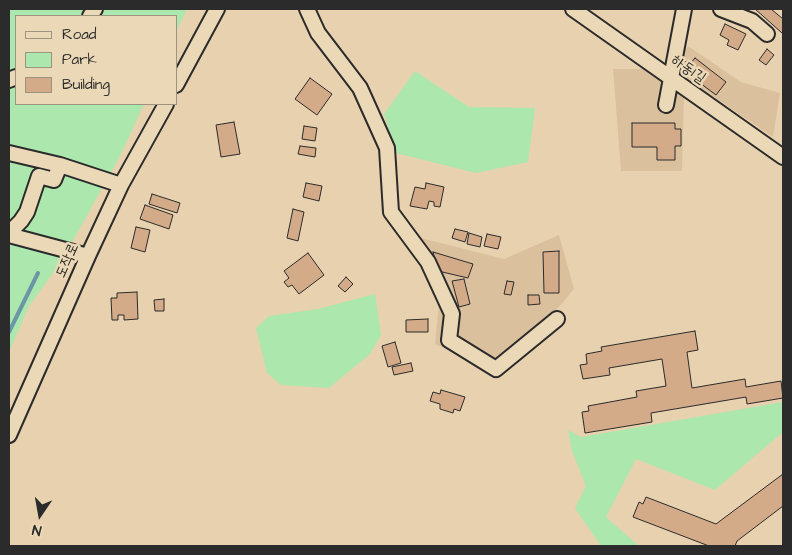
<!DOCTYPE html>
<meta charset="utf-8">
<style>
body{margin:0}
#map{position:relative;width:792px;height:555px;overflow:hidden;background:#e8d1ae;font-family:"Architects Daughter",sans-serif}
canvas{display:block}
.frame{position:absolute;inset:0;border:10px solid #2b2b2b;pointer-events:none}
.legend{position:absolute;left:15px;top:15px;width:162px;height:90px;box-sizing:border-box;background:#ebd8b6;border:1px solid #9e937e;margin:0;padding:6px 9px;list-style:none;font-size:15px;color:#2b2b2b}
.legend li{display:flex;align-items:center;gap:10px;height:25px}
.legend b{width:25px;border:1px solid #9e937e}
.north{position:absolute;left:15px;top:490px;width:50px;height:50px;-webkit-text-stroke:4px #ebd8b6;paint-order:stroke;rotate:192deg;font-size:14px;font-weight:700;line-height:20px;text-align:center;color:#2b2b2b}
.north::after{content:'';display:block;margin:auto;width:18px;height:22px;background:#2b2b2b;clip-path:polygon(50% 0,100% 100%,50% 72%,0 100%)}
</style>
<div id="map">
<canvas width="792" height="555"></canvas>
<div class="frame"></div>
<ul class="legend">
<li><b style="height:6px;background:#ebd8b6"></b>Road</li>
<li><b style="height:14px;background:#ace7ad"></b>Park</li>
<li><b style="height:14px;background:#d3ab88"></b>Building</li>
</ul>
<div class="north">N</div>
</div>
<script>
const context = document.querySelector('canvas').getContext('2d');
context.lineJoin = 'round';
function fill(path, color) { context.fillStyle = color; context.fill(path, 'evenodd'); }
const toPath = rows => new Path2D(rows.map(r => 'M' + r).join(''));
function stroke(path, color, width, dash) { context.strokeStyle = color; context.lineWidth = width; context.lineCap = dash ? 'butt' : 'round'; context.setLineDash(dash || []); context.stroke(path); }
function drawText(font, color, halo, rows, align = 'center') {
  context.font = font + ' "Architects Daughter","Poor Story",sans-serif'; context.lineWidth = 5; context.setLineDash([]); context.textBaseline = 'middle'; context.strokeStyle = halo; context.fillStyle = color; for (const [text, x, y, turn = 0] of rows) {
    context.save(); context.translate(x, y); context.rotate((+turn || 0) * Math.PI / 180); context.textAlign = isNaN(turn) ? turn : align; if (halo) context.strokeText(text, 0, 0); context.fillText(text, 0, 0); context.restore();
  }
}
const built = toPath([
 [688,46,741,82,780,93,773,137,673,69],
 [613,69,652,69,684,92,682,171,621,171],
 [559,235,574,289,502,374,435,344,439,304,417,237,504,259]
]);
const green = toPath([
 [9,9,187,9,176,32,176,16,16,16,16,104,144,104,120,156,61,262,29,306,9,352],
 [415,71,469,107,535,108,528,162,476,173,396,153,384,114],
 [375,294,381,335,370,354,329,388,281,385,267,373,256,328,269,316,318,309],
 [783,402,783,432,715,490,636,459,606,517,639,546,601,546,575,508,586,486,572,451,568,430,581,437]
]);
const stream = toPath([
 [9,332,38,273]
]);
const building = toPath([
 [755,9,771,9,783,19,783,32,782,33,755,9],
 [725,24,746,34,738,50,727,45,729,40,720,35,725,24],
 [767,49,774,55,766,65,759,60,767,49],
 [695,58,726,82,716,95,680,68,685,61,690,64,695,58],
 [310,78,332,94,317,115,295,99,310,78],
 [234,122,240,154,221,157,216,125,234,122],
 [632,123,675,123,675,129,681,129,681,146,675,146,675,160,657,160,657,147,632,147,632,123],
 [304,126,317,128,315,141,302,139,304,126],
 [300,146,316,148,315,157,298,154,300,146],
 [306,183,322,186,319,201,303,197,306,183],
 [426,183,444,187,440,207,434,206,434,202,429,201,427,209,410,206,415,187,425,189,426,183],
 [152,194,180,203,177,213,149,204,152,194],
 [145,205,173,215,169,229,140,219,145,205],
 [293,209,304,212,298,241,287,238,293,209],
 [136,227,150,230,145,252,131,248,136,227],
 [455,229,468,232,465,242,452,238,455,229],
 [469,233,482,237,480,247,467,244,469,233],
 [487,234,501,237,498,249,484,246,487,234],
 [559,251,559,293,544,293,543,252,559,251],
 [433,252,473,264,468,278,438,271,433,252],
 [308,253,324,275,299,294,292,285,288,287,284,282,289,278,284,271,308,253],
 [346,277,353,284,345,292,338,286,346,277],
 [464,279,470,304,459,307,452,281,464,279],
 [507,281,514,282,511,295,504,294,507,281],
 [137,292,138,319,124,320,124,315,118,315,118,320,112,320,111,298,117,298,117,293,137,292],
 [528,295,539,295,540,304,528,305,528,295],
 [164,299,164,311,155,311,154,300,164,299],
 [428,319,428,332,406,332,406,320,428,319],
 [695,331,698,350,687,352,692,388,745,379,746,387,781,381,783,398,747,404,746,397,651,413,652,422,585,433,582,412,589,411,588,406,637,397,636,391,666,386,662,359,609,368,610,375,583,379,580,365,587,364,586,354,602,351,601,347,695,331],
 [395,342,401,363,388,367,382,346,395,342],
 [411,363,413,371,394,375,392,367,411,363],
 [441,390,465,397,460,411,454,409,453,413,440,409,440,404,430,401,433,392,440,394,441,390],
 [783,474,783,506,737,541,735,546,709,546,633,517,639,502,643,504,646,497,716,524,783,474]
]);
const minor = toPath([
 [307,9,318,33,360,88,387,148,391,212,428,262,452,314,449,340,496,369,557,319],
 [573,9,783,157],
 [721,9,752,21,767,34],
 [90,16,95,9],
 [9,80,16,77],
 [176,85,217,9],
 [666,105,684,9],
 [9,153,60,165,121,185],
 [9,233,21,221,27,212,39,176,54,180,60,165],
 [9,235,88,256],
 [9,435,88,256,121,185,166,104]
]);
const streetNames = [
 ["하동1길",688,70,35],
 ["도작로",68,261,-66]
];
fill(built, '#dbc09e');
fill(green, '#ace7ad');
stroke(stream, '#6b96a5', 4);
fill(building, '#d3ab88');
stroke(building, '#2b2b2b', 1);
stroke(minor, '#2b2b2b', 18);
stroke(minor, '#ebd8b6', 14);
drawText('15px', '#2b2b2b', '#ebd8b6', streetNames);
</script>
